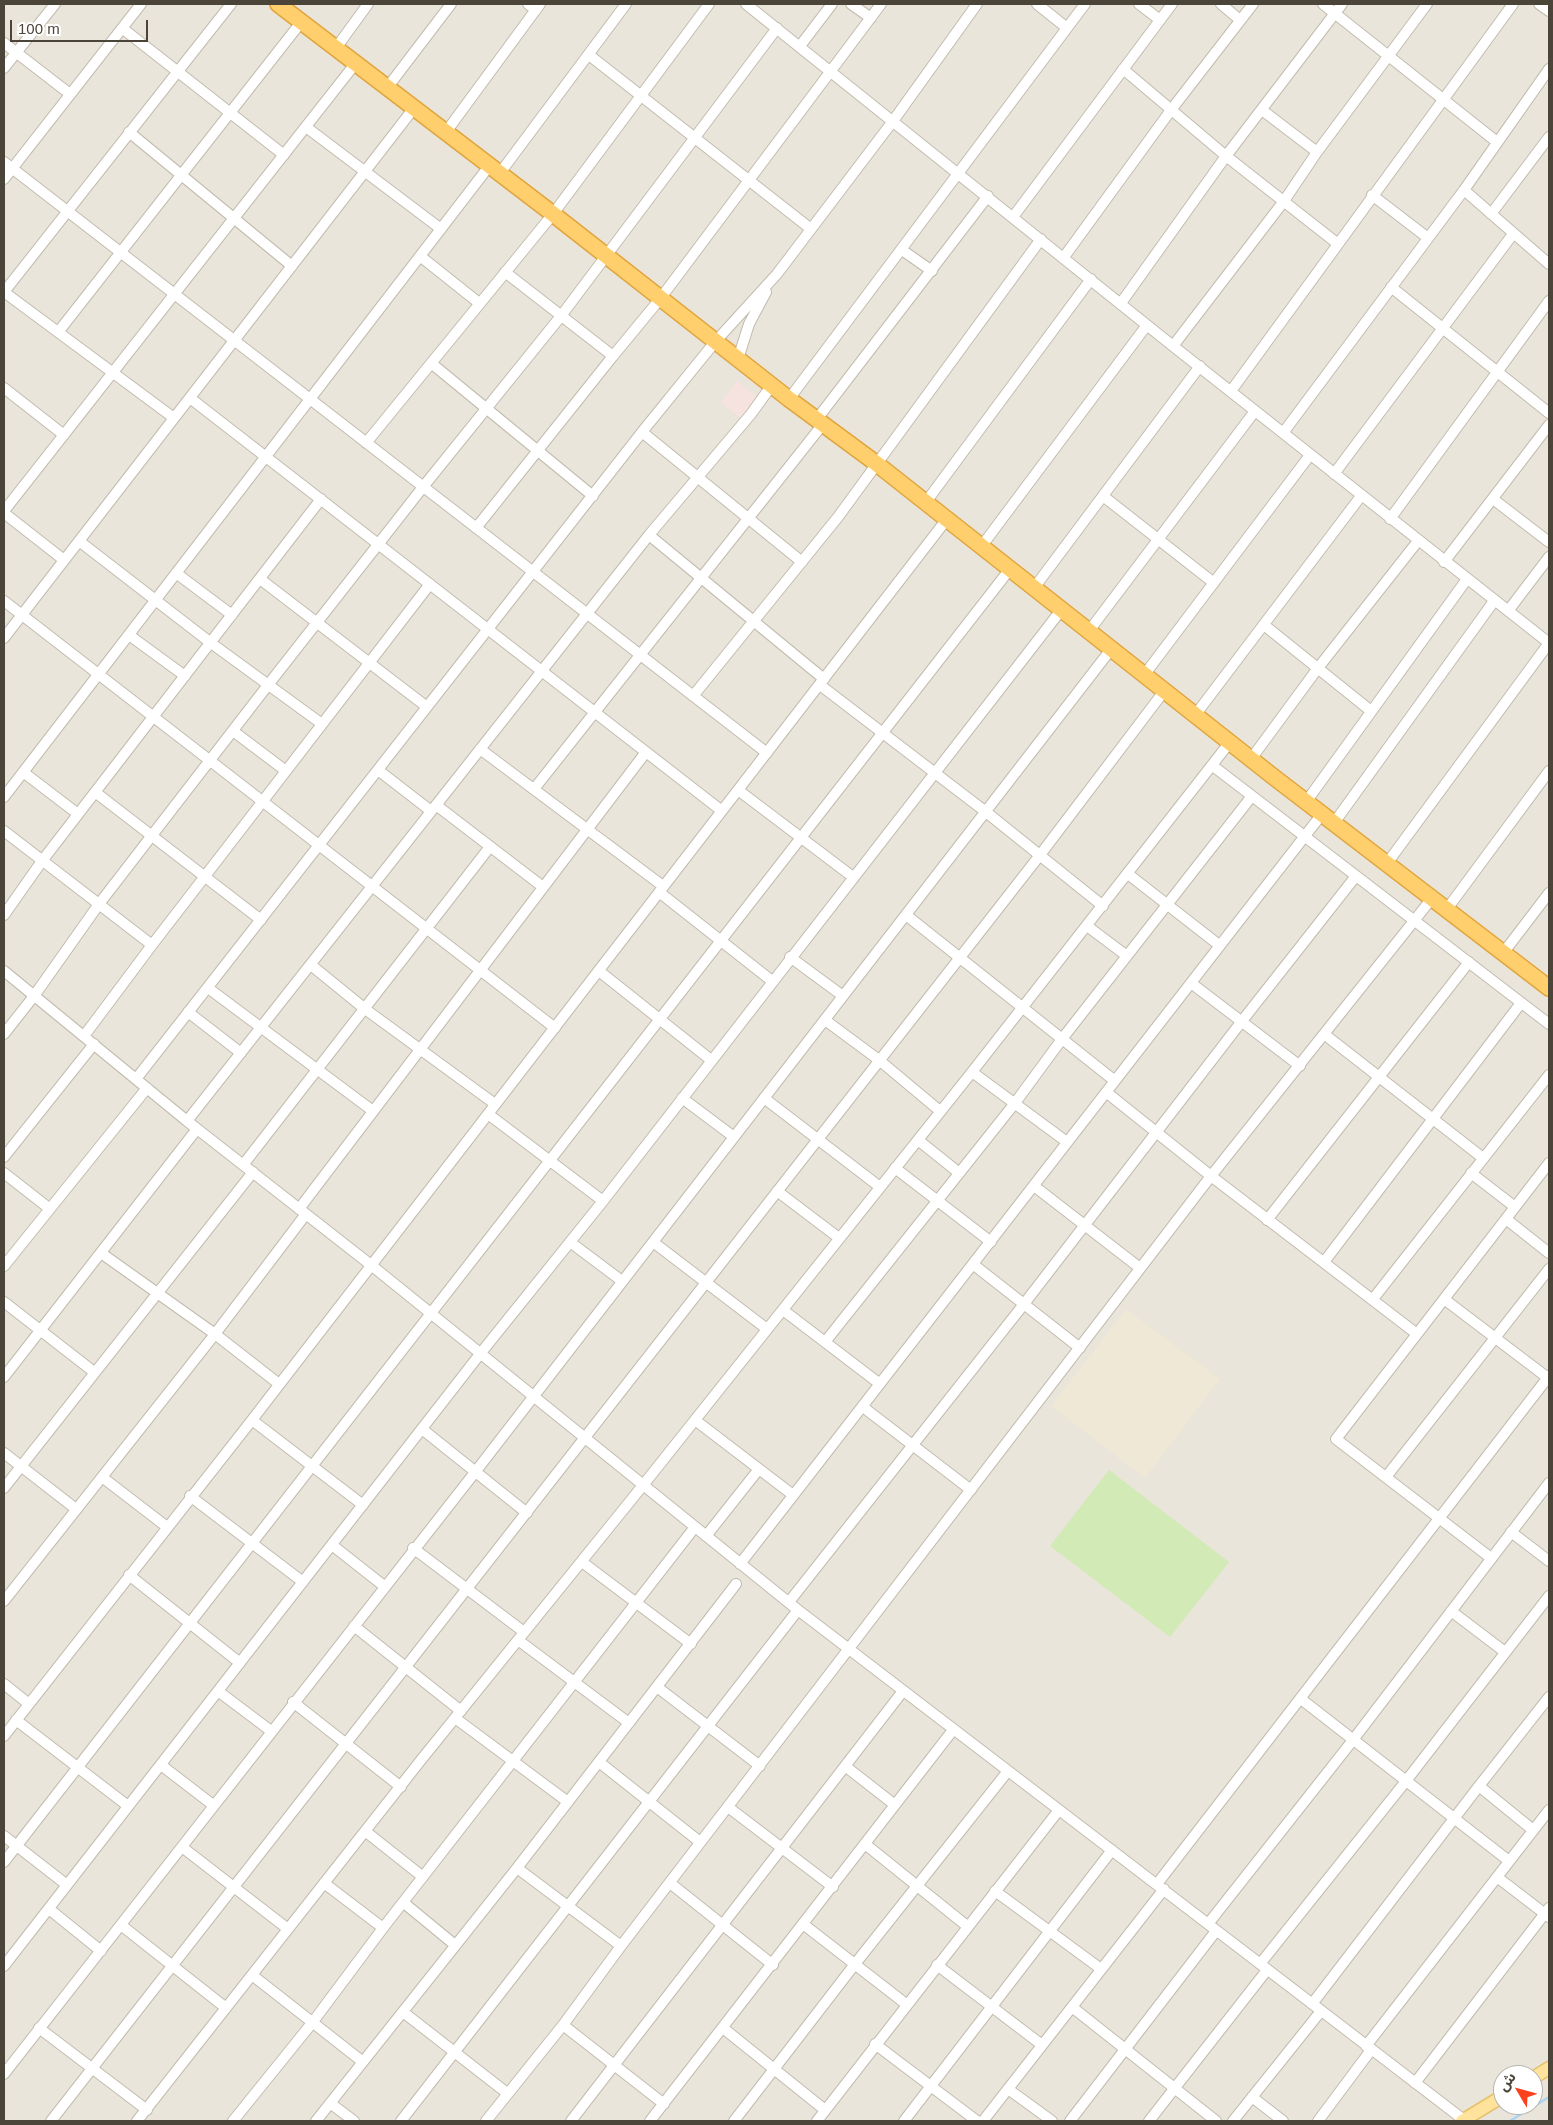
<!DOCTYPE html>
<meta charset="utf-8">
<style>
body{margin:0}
#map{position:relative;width:1553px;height:2125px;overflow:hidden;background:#f6f3ec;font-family:Arial,"Noto Sans Arabic",sans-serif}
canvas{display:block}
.frame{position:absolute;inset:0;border:5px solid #4b4439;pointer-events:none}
.north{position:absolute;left:1493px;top:2065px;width:50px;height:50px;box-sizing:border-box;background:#fff;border:1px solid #b7b4b0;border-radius:50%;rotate:307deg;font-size:14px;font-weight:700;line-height:20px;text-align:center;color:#4b4439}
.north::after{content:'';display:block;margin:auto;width:18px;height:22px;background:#fc3f1d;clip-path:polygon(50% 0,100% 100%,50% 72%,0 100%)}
.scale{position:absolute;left:10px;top:20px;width:138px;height:22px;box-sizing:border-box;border:2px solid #4b4439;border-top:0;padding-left:6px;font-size:15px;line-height:18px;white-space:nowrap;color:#4b4439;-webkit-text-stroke:4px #fff;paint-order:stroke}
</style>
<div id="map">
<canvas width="1553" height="2125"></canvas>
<div class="frame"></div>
<div class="north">ش</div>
<div class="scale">100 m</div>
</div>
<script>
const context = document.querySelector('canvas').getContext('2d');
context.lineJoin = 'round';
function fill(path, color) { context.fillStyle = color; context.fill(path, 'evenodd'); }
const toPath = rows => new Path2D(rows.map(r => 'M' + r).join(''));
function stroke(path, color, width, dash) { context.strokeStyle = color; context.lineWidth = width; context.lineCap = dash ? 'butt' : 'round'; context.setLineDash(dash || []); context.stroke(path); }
const residential = toPath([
 [4,4,1549,4,1549,2121,4,2121],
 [1503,2075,1533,2075,1533,2105,1503,2105]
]);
const education = toPath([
 [1126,1309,1220,1379,1145,1478,1051,1406]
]);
const medical = toPath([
 [737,381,758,398,742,419,721,402]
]);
const green = toPath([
 [1109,1470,1229,1562,1170,1637,1050,1546]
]);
const stream = toPath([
 [1510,2121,1549,2097]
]);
const minor = toPath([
 [528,4,536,10],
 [746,4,1173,346,1549,643,1388,862],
 [851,4,871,18],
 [1037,4,1067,28],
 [1139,4,1160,20],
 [1221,4,1240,20],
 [1323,4,1497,142],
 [1539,4,1549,11],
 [122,28,284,155],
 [4,43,70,94],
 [800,46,832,4],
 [336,48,368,4],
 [589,55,811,229],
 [4,68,55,4],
 [1123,69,1226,156,1338,244],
 [387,88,451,4],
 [1262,110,1317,152],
 [306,127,441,229],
 [129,132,292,266],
 [446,132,540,4],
 [4,162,767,753],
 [500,173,626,4],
 [4,179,141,4],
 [1464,190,1549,264],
 [1372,195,1428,238],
 [1491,214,1549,137],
 [1013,217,1172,4],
 [902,250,932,271],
 [420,256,479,303],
 [1064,257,1171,110,1253,4],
 [1391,287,1549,413],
 [4,292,231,4],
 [4,292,174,418],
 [1121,303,1226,156,1342,4],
 [59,331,302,21],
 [1173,346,1284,201,1317,152,1427,4],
 [613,356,660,299,881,4],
 [738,359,749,324,766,292],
 [431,363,593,496],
 [4,388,64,435],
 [1231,391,1513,4],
 [190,398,722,811],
 [789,399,1085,4],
 [817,419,988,196],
 [642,432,802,562],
 [1283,433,1464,190,1549,69],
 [366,443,553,214,709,4],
 [1334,474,1513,234],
 [1103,496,1214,583],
 [1493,499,1549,542],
 [926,502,1091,279],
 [4,511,355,64],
 [4,513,64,560],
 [1390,519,1549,301],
 [476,528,613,356,505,272],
 [649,535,824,679],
 [79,541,211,643,322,724],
 [981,547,1147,325],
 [1444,562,1549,425],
 [176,573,232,615],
 [260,579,427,707],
 [1034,588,1200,366],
 [4,601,555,1028],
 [1508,611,1549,557],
 [1264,625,1371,711],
 [1089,631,1255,411],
 [129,635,185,676],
 [4,638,414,108],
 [1145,674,1310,455],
 [820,685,986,812,1103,906],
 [693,696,838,517,1041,239],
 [1196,714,1361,496],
 [233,731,286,771],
 [480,749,663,886],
 [1251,759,1318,668,1418,541],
 [1213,766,1549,1024],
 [378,770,431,811],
 [23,772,78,814],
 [534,789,823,424],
 [738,790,853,877],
 [95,792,261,920],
 [4,797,490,165],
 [1306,802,1467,579],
 [436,805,543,887],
 [1334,823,1494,601],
 [4,831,152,945],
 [1128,874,1219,945],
 [659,892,772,981],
 [1447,909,1549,771],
 [4,915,42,861,321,499],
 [906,915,1115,1081],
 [1087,926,1127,956],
 [1504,952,1549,893],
 [790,957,843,996],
 [311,965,365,1009,495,1104],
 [4,971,187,1121,371,1265,798,1610,1464,2120],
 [599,971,711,1060],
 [1191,983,1300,1066],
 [208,988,373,1111],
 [188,1012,241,1053],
 [825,1020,879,1060,940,1111],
 [4,1034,34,996,99,904,268,685,423,487,561,316,777,28],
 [1324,1034,1483,1158],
 [84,1036,152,945,430,584],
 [972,1072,1067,1142],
 [136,1079,642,432,715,342,777,274,893,121,977,4],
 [1106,1092,1211,1176,1417,1334],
 [682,1098,734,1137],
 [764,1098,880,1187],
 [488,1114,603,1201],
 [187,1121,649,535,751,414,772,385],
 [918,1140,958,1172],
 [4,1157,94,1044],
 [243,1165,489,848],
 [895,1168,991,1242],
 [4,1173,50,1209],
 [1471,1173,1515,1207],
 [1034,1186,1140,1268],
 [777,1191,839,1238],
 [299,1209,646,752],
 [1506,1219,1549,1253],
 [1267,1220,1469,962],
 [570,1242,622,1281],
 [653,1242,767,1329],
 [101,1253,215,1334,279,1384],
 [1324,1262,1521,1003],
 [974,1265,1080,1348],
 [4,1266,147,1088],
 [1373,1299,1549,1075],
 [1444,1299,1548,1378],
 [4,1302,94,1372],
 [783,1310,880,1384],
 [825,1342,1015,1103,1062,1039,1252,796],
 [4,1377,197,1129],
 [863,1407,971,1490],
 [252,1420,363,1505],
 [695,1420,793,1495],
 [422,1429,527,1513],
 [4,1453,76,1509],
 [102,1477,167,1527],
 [1386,1477,1549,1269],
 [4,1488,253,1172],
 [190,1496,303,1582],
 [1511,1532,1549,1561],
 [706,1536,759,1469],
 [332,1545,384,1586],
 [413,1548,524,1632],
 [1491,1558,1336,1439,1549,1163],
 [582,1562,691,1644],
 [740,1564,1322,814],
 [129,1575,240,1663],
 [4,1601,215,1334,306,1214],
 [789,1602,1024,1304,1242,1021,1356,876],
 [1451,1611,1505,1652],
 [354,1626,461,1711],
 [518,1640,629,1723],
 [4,1684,29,1704],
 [657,1687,760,1766],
 [218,1691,271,1731],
 [1301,1699,1509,1861],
 [293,1702,401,1787],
 [455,1718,568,1802],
 [16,1720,128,1806],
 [4,1736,252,1420,947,519],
 [599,1762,700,1842],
 [161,1765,213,1805],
 [845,1766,895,1805],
 [728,1807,833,1887],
 [1533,1830,1479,1786,1549,1697],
 [365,1831,423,1877],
 [4,1836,67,1885],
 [865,1844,967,1926],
 [182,1847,288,1929],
 [4,1862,1010,569],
 [517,1868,621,1946],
 [1497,1877,1549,1917],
 [324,1883,383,1928],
 [670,1883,773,1965],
 [1157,1884,1549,1376],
 [995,1891,1101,1969],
 [404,1903,455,1945],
 [49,1909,101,1951],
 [803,1924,906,2004],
 [1208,1924,1353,1740,1549,1483],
 [121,1925,226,2008],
 [1260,1964,1406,1781,1549,1596],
 [937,1965,1042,2045],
 [4,1966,480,1354,603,1201,1062,609],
 [252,1975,363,2062],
 [1312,2004,1479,1786],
 [1072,2007,1216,2121],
 [403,2012,507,2093],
 [563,2025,664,2104],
 [39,2028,147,2110],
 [723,2028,825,2110],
 [875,2044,977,2121],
 [1366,2046,1549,1810],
 [4,2074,476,1471,1112,648],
 [1415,2083,1549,1908],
 [1008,2089,1052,2121],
 [1252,2097,1283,2121],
 [330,2103,354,2121],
 [51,2121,1040,855,1165,690],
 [137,2121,421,1760,644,1484,972,1072,1230,742],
 [233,2121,312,2023,383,1928,695,1527],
 [316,2121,517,1868,736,1584],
 [401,2121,798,1610],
 [486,2121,563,2025,621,1946,1211,1176,1433,897],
 [571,2121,903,1691],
 [650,2121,953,1730],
 [734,2121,855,1964,1008,1771],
 [817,2121,1059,1810],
 [904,2121,1112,1850],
 [983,2121,1164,1889],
 [1070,2121,1216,1931],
 [1149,2121,1267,1970],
 [1233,2121,1321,2011],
 [1318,2121,1371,2050]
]);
const major = toPath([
 [1533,2078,1549,2068],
 [1462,2121,1503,2096]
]);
const highway = toPath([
 [278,4,553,214,789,399,877,464,1275,778,1549,988]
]);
fill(residential, '#eae5da');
fill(education, '#efe8d6');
fill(medical, '#f6e3e0');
fill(green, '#d2eab5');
stroke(stream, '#a9d4f2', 2.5);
stroke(minor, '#c2bbae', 12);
stroke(major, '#e6c16a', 15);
stroke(highway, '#e0a43c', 18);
stroke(minor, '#fff', 10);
stroke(major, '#ffe39c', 12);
stroke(highway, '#ffcf6e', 15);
</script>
